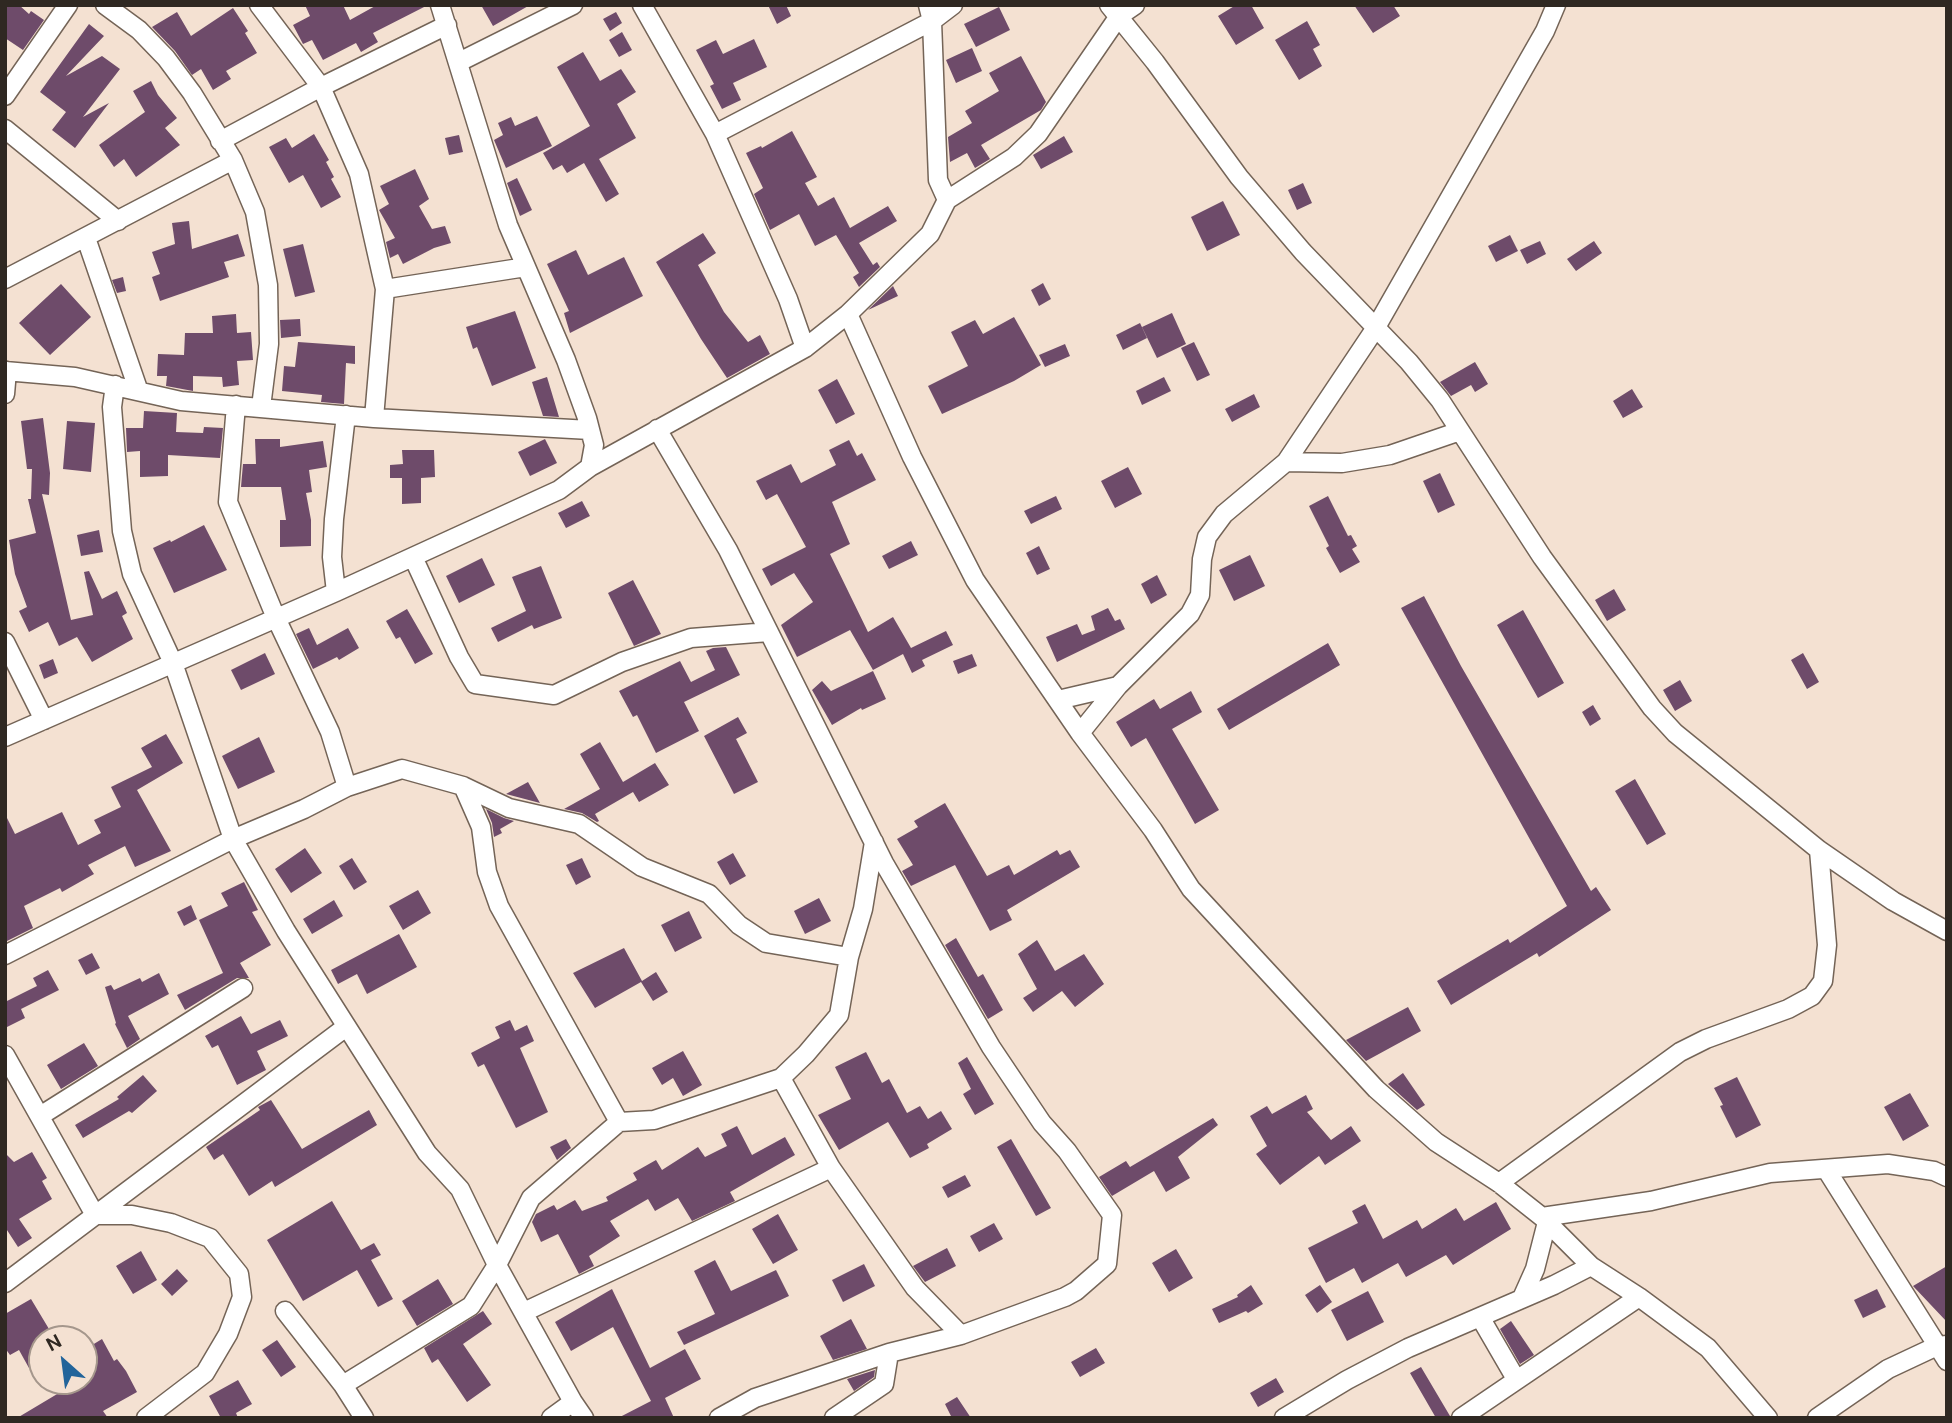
<!DOCTYPE html>
<style>
body{margin:0}
#map{position:relative;width:1952px;height:1423px;overflow:hidden;background:#f4e1d2;font-family:"DM Sans",sans-serif}
canvas{display:block}
.frame{position:absolute;inset:0;border:7px solid #2f2822;pointer-events:none}
.north{position:absolute;left:28px;top:1325px;width:70px;height:70px;box-sizing:border-box;background:#f4e1d2;border:2px solid #a5978c;border-radius:50%;rotate:332deg;font-size:19px;font-weight:700;line-height:28px;text-align:center;color:#2f2822}
.north::after{content:'';display:block;margin:auto;width:24px;height:32px;background:#22649a;clip-path:polygon(50% 0,100% 100%,50% 72%,0 100%)}
</style>
<div id="map">
<canvas width="1952" height="1423"></canvas>
<div class="frame"></div>
<div class="north">N</div>
</div>
<script>
const context = document.querySelector('canvas').getContext('2d');
context.lineJoin = 'round';
function fill(path, color) { context.fillStyle = color; context.fill(path, 'evenodd'); }
const toPath = rows => new Path2D(rows.map(r => 'M' + r).join(''));
function stroke(path, color, width, dash) { context.strokeStyle = color; context.lineWidth = width; context.lineCap = dash ? 'butt' : 'round'; context.setLineDash(dash || []); context.stroke(path); }
const building = toPath([
 [5,5,19,5,29,14,31,11,44,20,23,50,5,38],
 [305,5,343,5,350,20,377,5,428,5,373,33,378,42,361,52,356,43,323,60,312,40,303,44,293,25,310,16],
 [481,5,530,5,493,26],
 [768,5,786,5,791,16,777,24],
 [1236,5,1251,5,1264,28,1236,45,1218,16],
 [1354,5,1393,5,1400,16,1373,33],
 [999,7,1010,30,976,47,964,24],
 [233,8,248,31,245,33,257,53,226,71,231,79,213,90,201,69,192,75,175,51,152,27,177,12,191,36],
 [616,12,622,23,610,31,603,19],
 [1307,21,1320,45,1313,49,1322,66,1299,80,1275,40],
 [89,24,104,36,66,76,102,56,120,69,83,117,109,103,75,148,52,130,66,112,40,92],
 [622,32,632,50,619,57,609,40],
 [754,39,767,67,733,83,741,100,722,109,710,86,714,84,696,50,716,40,723,54],
 [972,48,982,71,956,83,946,60],
 [583,52,600,81,621,69,636,92,617,104,636,138,599,159,619,194,606,202,584,163,567,173,562,165,553,170,543,153,590,126,557,67],
 [1021,56,1046,102,1041,110,981,145,990,159,975,168,967,153,950,162,948,137,972,123,965,111,999,91,989,73],
 [151,81,158,95,177,118,165,128,180,145,136,177,124,159,114,167,99,145,145,112,133,91],
 [537,116,552,146,506,168,494,140,503,135,498,123,511,117,515,126],
 [792,131,817,177,805,183,818,206,834,197,850,228,888,206,897,221,859,243,873,265,877,262,880,267,859,287,853,277,859,273,836,235,815,246,799,214,770,230,754,194,763,188,746,153,761,146,762,148],
 [314,134,329,160,326,162,334,177,331,179,341,197,321,208,303,175,289,183,269,147,286,138,292,148],
 [459,135,463,152,449,155,445,138],
 [1064,136,1073,152,1041,169,1033,155],
 [415,169,429,199,419,206,432,229,445,226,451,243,434,248,403,264,398,254,390,258,386,242,395,238,379,210,389,204,380,186],
 [517,178,532,210,520,216,507,183],
 [1303,183,1312,203,1297,210,1288,190],
 [1223,201,1240,235,1207,251,1191,217],
 [189,221,192,249,238,234,245,256,224,262,229,277,160,301,152,277,160,274,152,252,175,244,172,223],
 [703,233,716,253,698,265,724,312,748,342,760,335,770,354,727,378,701,339,656,262],
 [1510,235,1518,251,1496,262,1488,246],
 [1540,241,1546,254,1527,264,1520,250],
 [1594,241,1602,253,1576,271,1567,259],
 [303,244,315,292,295,297,283,249],
 [576,250,588,275,624,257,643,296,570,333,564,313,569,311,547,264],
 [123,277,126,291,117,293,112,280],
 [1043,283,1051,299,1039,306,1031,290],
 [61,284,91,317,50,355,19,323],
 [893,286,898,296,868,310],
 [515,311,536,368,492,386,477,347,473,349,466,327],
 [1172,313,1186,344,1157,358,1142,327],
 [236,314,237,333,251,332,253,360,237,361,239,385,223,387,222,377,193,376,193,391,166,386,167,376,157,376,158,354,184,355,185,333,213,333,212,316],
 [1014,317,1041,365,1014,381,942,414,928,386,968,366,951,332,975,320,983,334],
 [300,319,301,336,281,338,280,320],
 [1140,323,1147,338,1123,350,1116,335],
 [298,342,355,346,355,364,346,363,344,404,321,402,322,395,282,391,284,366,295,367],
 [1194,342,1210,375,1197,381,1181,348],
 [1065,344,1070,356,1045,367,1039,355],
 [1475,362,1488,384,1475,392,1471,385,1451,396,1440,382],
 [547,377,559,417,543,416,532,382],
 [1164,377,1171,391,1142,405,1136,391],
 [837,379,855,414,836,424,818,390],
 [1632,389,1643,407,1623,418,1613,401],
 [1254,394,1260,407,1232,422,1225,409],
 [144,411,177,413,176,432,203,433,204,427,223,428,220,458,168,455,168,476,140,477,140,451,127,452,126,428,143,428],
 [43,418,50,473,49,495,42,494,71,620,93,615,84,572,89,571,102,599,117,591,127,613,122,616,133,639,92,662,77,637,59,646,48,622,29,632,19,611,27,607,15,574,9,540,36,533,28,499,31,499,32,469,27,469,21,421],
 [67,421,95,423,91,472,63,469],
 [255,439,280,439,280,447,323,441,327,467,309,470,312,492,306,493,311,520,311,546,280,547,280,520,286,520,281,487,241,487,243,464,256,464],
 [545,439,557,463,530,476,518,452],
 [849,440,857,456,862,453,876,480,832,502,850,544,830,554,868,632,893,617,911,648,946,631,953,645,922,660,925,666,912,673,903,654,873,670,850,630,797,657,781,625,813,602,794,573,771,586,762,569,806,547,777,494,766,500,756,481,791,464,801,483,836,465,829,450],
 [402,450,434,450,435,477,421,478,421,503,402,504,402,478,390,478,390,465,403,464],
 [1128,467,1142,494,1115,508,1101,481],
 [1440,473,1455,505,1438,513,1423,481],
 [1056,496,1062,509,1031,524,1024,511],
 [1328,496,1348,536,1351,535,1357,546,1352,549,1360,562,1340,573,1326,548,1329,546,1309,506],
 [582,501,590,516,566,528,558,513],
 [204,525,227,570,174,593,153,548,170,540,171,542],
 [99,530,103,552,81,556,77,535],
 [911,541,918,555,889,569,882,556],
 [1039,546,1050,569,1037,575,1026,553],
 [1250,555,1265,586,1234,601,1219,570],
 [482,558,495,585,459,603,446,576],
 [541,566,562,618,534,629,532,625,498,642,491,628,526,611,512,577],
 [1157,575,1167,595,1151,604,1141,584],
 [633,580,661,634,634,646,608,593],
 [1614,589,1626,610,1607,621,1595,600],
 [1424,596,1461,666,1591,891,1596,887,1611,910,1539,957,1537,953,1451,1005,1437,981,1508,939,1510,943,1567,906,1401,608],
 [1108,608,1115,621,1120,619,1125,629,1057,662,1046,637,1077,624,1082,635,1095,630,1091,616],
 [407,609,433,654,415,664,400,637,396,639,386,621],
 [1523,610,1564,683,1538,698,1497,625],
 [309,628,317,645,348,628,359,648,339,660,337,657,313,669,296,634],
 [1328,643,1340,665,1229,730,1217,709],
 [726,647,740,675,684,702,699,731,656,753,637,715,633,717,619,691,680,661,691,682,715,670,706,651,713,648],
 [265,653,275,674,241,690,231,670],
 [1803,653,1819,682,1807,689,1791,660],
 [972,654,977,666,958,674,953,661],
 [53,659,58,673,44,679,39,665],
 [873,671,886,699,862,710,861,708,832,725,812,690,822,681,831,691],
 [1680,680,1692,701,1675,711,1663,690],
 [1191,691,1202,712,1172,729,1219,810,1195,824,1146,738,1131,747,1116,722,1154,699,1160,709],
 [1593,705,1601,719,1590,726,1582,712],
 [738,717,747,733,736,739,758,782,734,794,704,736],
 [166,734,183,763,137,790,171,851,135,867,125,846,88,865,94,874,62,892,60,888,24,906,33,928,5,942,5,814,15,834,62,812,78,845,101,833,94,820,121,807,111,787,152,767,141,748],
 [259,737,275,772,238,789,222,756],
 [600,742,623,782,655,763,669,785,639,802,633,792,595,814,599,821,597,822,582,813,564,809,600,789,580,754],
 [1635,779,1666,834,1647,845,1615,791],
 [528,782,540,803,506,794],
 [945,803,987,876,1009,865,1014,875,1057,850,1060,855,1070,850,1080,867,1007,910,1012,920,990,931,955,865,911,886,902,871,913,865,897,839,918,827,914,821],
 [486,809,504,818,514,821,500,829,502,833,494,837,492,823],
 [305,848,322,873,291,893,275,869],
 [733,853,746,876,730,885,717,862],
 [352,858,367,882,354,890,339,866],
 [582,858,591,877,576,885,566,865],
 [244,882,258,910,252,912,271,945,240,963,249,978,237,978,185,1010,177,995,223,973,199,920,228,906,221,893],
 [418,890,431,913,403,930,389,906],
 [819,898,831,921,805,934,794,911],
 [334,900,343,916,312,934,303,919],
 [191,905,197,919,184,926,177,912],
 [689,911,702,938,675,952,661,925],
 [399,934,417,967,367,994,357,974,338,984,331,970],
 [956,938,978,977,983,974,1003,1010,988,1019,945,945],
 [1037,940,1055,971,1084,954,1104,984,1075,1007,1062,991,1033,1012,1023,998,1037,989,1018,954],
 [624,948,642,981,656,972,668,992,653,1001,641,982,595,1008,573,973],
 [92,953,100,968,86,975,78,960],
 [48,970,59,990,21,1009,25,1018,5,1028,5,1002,37,986,33,978],
 [159,973,169,994,128,1016,140,1039,127,1048,115,1024,116,1023,105,987,111,985,114,990,140,978,142,982],
 [1408,1007,1421,1031,1366,1061,1346,1040],
 [241,1016,251,1034,280,1020,288,1036,257,1051,266,1070,237,1085,218,1045,212,1048,205,1036],
 [510,1020,515,1031,527,1025,534,1041,520,1048,548,1112,516,1128,484,1064,478,1067,471,1053,500,1038,495,1027],
 [84,1043,98,1066,61,1089,47,1065],
 [683,1051,702,1085,683,1096,673,1078,662,1085,652,1068],
 [866,1052,882,1083,889,1079,907,1113,920,1106,928,1119,941,1111,952,1129,927,1144,929,1148,910,1158,888,1122,839,1150,818,1115,851,1099,835,1067],
 [967,1057,994,1104,975,1115,963,1094,971,1089,958,1063],
 [1403,1073,1425,1105,1417,1110,1388,1084],
 [143,1075,157,1091,132,1113,129,1111,83,1138,75,1125,119,1099,117,1097],
 [1737,1077,1761,1125,1736,1138,1720,1106,1723,1105,1714,1088],
 [1910,1093,1929,1126,1903,1141,1884,1107],
 [1306,1095,1313,1109,1307,1112,1331,1140,1351,1126,1361,1141,1325,1165,1319,1156,1280,1185,1256,1154,1267,1146,1250,1116,1267,1106,1272,1114],
 [271,1100,302,1149,369,1110,377,1125,275,1187,272,1181,249,1196,223,1154,214,1160,206,1147,260,1110,258,1107],
 [1213,1118,1218,1125,1178,1157,1190,1178,1166,1192,1154,1171,1112,1196,1099,1177,1126,1161,1130,1167],
 [737,1126,752,1155,785,1137,795,1155,730,1192,735,1201,692,1221,678,1198,655,1211,648,1199,610,1221,620,1236,589,1256,594,1266,579,1274,558,1234,541,1242,532,1222,536,1214,554,1205,557,1210,575,1200,582,1211,608,1201,606,1197,637,1180,633,1173,656,1160,662,1170,698,1147,705,1157,727,1146,721,1134],
 [566,1139,571,1148,557,1160,550,1147],
 [1011,1139,1051,1208,1036,1216,997,1147],
 [32,1152,47,1178,42,1181,52,1199,19,1219,32,1238,18,1247,5,1227,5,1153,14,1162],
 [965,1175,971,1186,948,1198,942,1187],
 [332,1201,361,1250,374,1243,381,1255,371,1260,393,1299,378,1307,357,1270,303,1301,267,1240],
 [1496,1202,1511,1229,1453,1265,1446,1255,1406,1277,1398,1263,1362,1283,1354,1268,1326,1283,1308,1248,1358,1223,1352,1211,1365,1204,1383,1239,1417,1220,1422,1229,1456,1208,1464,1221],
 [778,1214,798,1250,773,1264,752,1229],
 [994,1223,1003,1239,979,1252,970,1236],
 [947,1248,956,1266,925,1282,913,1266],
 [1176,1249,1193,1278,1169,1292,1152,1263],
 [141,1251,157,1280,133,1294,116,1266],
 [715,1260,731,1291,776,1270,789,1296,684,1345,677,1332,715,1314,694,1271],
 [864,1264,875,1286,843,1302,832,1280],
 [1947,1266,1947,1322,1913,1286],
 [177,1269,188,1281,172,1296,161,1284],
 [438,1279,453,1304,417,1326,402,1301],
 [1251,1285,1263,1304,1248,1313,1246,1311,1219,1323,1212,1309,1238,1297,1237,1295],
 [1320,1285,1332,1302,1317,1313,1305,1295],
 [612,1289,650,1368,685,1349,701,1379,665,1398,674,1418,618,1418,651,1401,613,1327,571,1351,555,1322],
 [1877,1289,1886,1307,1863,1318,1854,1300],
 [1368,1291,1384,1322,1347,1341,1331,1310],
 [31,1299,55,1339,42,1339,42,1361,29,1368,19,1350,10,1355,5,1348,5,1314],
 [483,1311,492,1324,463,1344,491,1385,467,1402,438,1359,432,1363,424,1348],
 [851,1319,867,1349,833,1360,820,1336],
 [1511,1321,1534,1355,1520,1364,1500,1329],
 [102,1339,114,1361,117,1359,126,1371,137,1392,103,1411,108,1418,17,1418,79,1381,84,1381,84,1378,90,1374,84,1364,84,1350],
 [277,1340,296,1367,281,1377,262,1350],
 [1096,1348,1105,1363,1080,1377,1071,1362],
 [1421,1367,1450,1416,1450,1418,1436,1418,1410,1373],
 [875,1370,874,1377,854,1391,847,1379],
 [1276,1378,1284,1392,1258,1407,1250,1393],
 [238,1380,252,1404,236,1413,238,1418,221,1418,209,1396],
 [957,1397,971,1418,952,1418,945,1404]
]);
const minor = toPath([
 [105,5,139,30,166,58,192,93,233,160,255,212,268,285,269,344,261,407],
 [259,5,321,87,359,174,385,289,374,418],
 [642,5,715,134,788,299,805,348],
 [928,5,932,21,938,180,947,200],
 [1109,5,1155,62,1239,177,1303,252,1409,362,1440,400,1542,557,1652,708,1675,733,1819,850,1893,901,1947,931],
 [459,62,573,5],
 [5,96,68,5],
 [5,129,118,221],
 [715,134,932,21,953,5],
 [220,141,321,87,447,25],
 [86,238,138,389],
 [5,279,233,160],
 [385,289,526,267],
 [848,314,912,457,975,580,1080,733,1153,830,1191,889,1376,1089,1436,1142,1499,1183,1542,1217,1591,1266,1639,1297,1708,1348,1768,1418],
 [5,371,75,377,181,401,374,418,590,430],
 [115,385,112,407,122,531,132,574,173,663,233,839,286,931,427,1153,460,1189,497,1265,573,1402,584,1418],
 [5,394,7,371],
 [236,405,228,502,276,618,330,732,347,787],
 [657,429,728,550,884,863,991,1047,1042,1123,1067,1151,1112,1215,1107,1264,1076,1291,1065,1297,961,1335,889,1353,755,1398,719,1418],
 [1286,462,1342,463,1390,455,1460,431],
 [590,467,805,348,848,314,930,234,947,200,1014,157,1038,134,1119,16,1135,5],
 [413,557,459,657,475,684,554,695,622,662,691,638,769,632],
 [336,592,332,557,334,519,346,415],
 [5,642,44,720],
 [1058,700,1118,686],
 [1080,733,1118,686,1190,614,1200,595,1202,559,1207,537,1224,514,1286,462,1375,329,1545,31,1556,5],
 [5,737,336,592,559,490,590,467,594,445,587,418,566,360,508,225,440,5],
 [463,786,481,827,487,872,499,906,619,1122],
 [5,955,233,839,304,809,347,787,402,769,463,786,509,808,579,824,642,867,709,894,739,925,766,943,849,957],
 [5,1055,95,1215],
 [781,1078,831,1168,915,1288,961,1335],
 [40,1116,243,988],
 [1826,1169,1947,1361],
 [1499,1183,1680,1052,1706,1039,1788,1009,1812,996,1823,981,1827,945,1819,850],
 [95,1215,132,1215,171,1223,210,1238,239,1274,242,1297,228,1334,205,1373,146,1418],
 [1542,1217,1651,1201,1770,1173,1888,1164,1934,1171,1947,1177],
 [5,1283,346,1027],
 [1522,1298,1535,1269,1547,1222],
 [285,1311,343,1385,364,1418],
 [524,1312,831,1168],
 [1480,1317,1516,1379],
 [343,1385,471,1306,497,1265,531,1198,619,1122,654,1120,781,1078,806,1054,839,1015,849,957,863,909,874,842],
 [551,1418,573,1402],
 [834,1418,884,1384,889,1353],
 [1284,1418,1347,1380,1408,1348,1554,1285,1591,1266],
 [1461,1418,1639,1297],
 [1817,1418,1888,1369,1937,1346,1947,1345]
]);
fill(building, '#6e4b6a');
stroke(minor, '#746457', 21);
stroke(minor, '#fff', 18);
</script>
